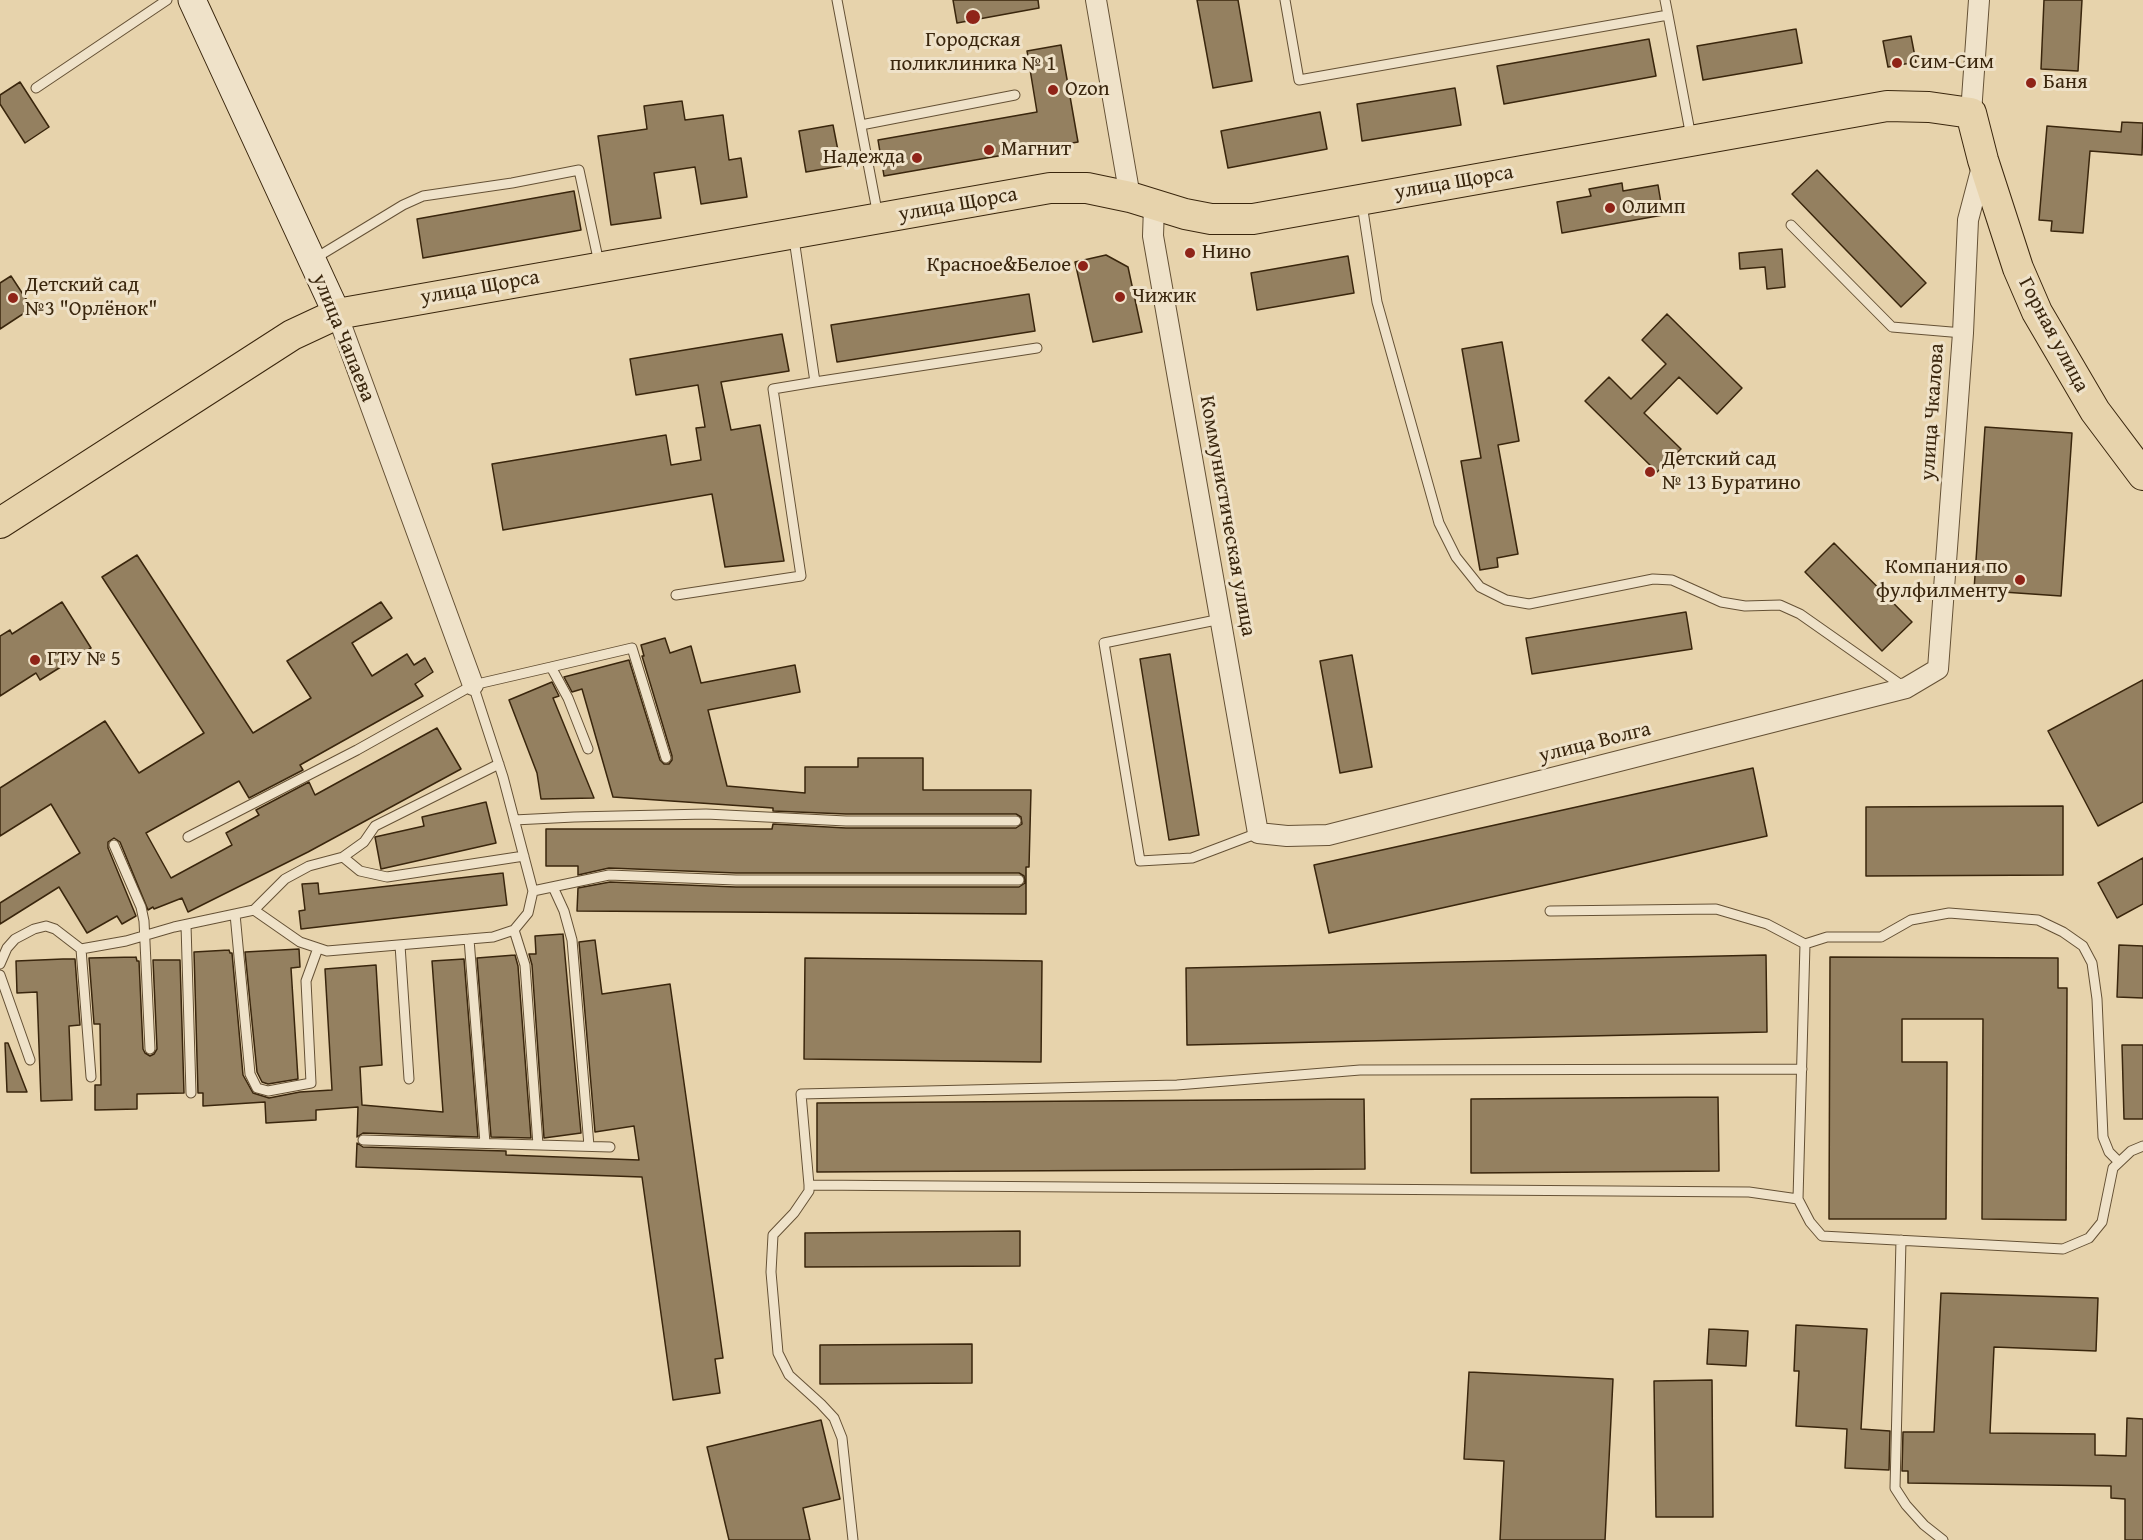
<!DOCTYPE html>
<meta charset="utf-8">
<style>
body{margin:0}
canvas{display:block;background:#e7d3ac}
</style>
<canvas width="2143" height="1540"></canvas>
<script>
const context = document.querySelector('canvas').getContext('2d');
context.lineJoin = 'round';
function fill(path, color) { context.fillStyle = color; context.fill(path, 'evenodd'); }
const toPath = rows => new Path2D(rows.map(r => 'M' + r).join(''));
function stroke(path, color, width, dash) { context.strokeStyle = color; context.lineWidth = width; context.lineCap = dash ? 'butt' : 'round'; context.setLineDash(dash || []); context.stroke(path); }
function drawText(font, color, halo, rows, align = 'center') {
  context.font = font + ' "Gentium Book Plus",serif'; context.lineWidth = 6; context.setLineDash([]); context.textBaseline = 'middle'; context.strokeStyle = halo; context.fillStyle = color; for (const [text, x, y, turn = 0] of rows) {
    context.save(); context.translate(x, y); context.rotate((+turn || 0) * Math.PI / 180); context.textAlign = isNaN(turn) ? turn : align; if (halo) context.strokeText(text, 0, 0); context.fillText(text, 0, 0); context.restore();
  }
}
const building = toPath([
 [953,0,1038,0,1039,8,957,23,953,0],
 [1197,0,1238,0,1252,81,1213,88,1197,0],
 [2044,0,2082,0,2078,71,2041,69,2044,0],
 [1796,29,1802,63,1703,80,1697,46,1796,29],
 [1911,36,1916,62,1888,67,1883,41,1911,36],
 [1649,39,1656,76,1504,104,1497,66,1649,39],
 [1061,45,1078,142,884,176,878,140,1037,112,1027,51,1061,45],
 [20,82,49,127,25,143,0,104,0,95,20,82],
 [1455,88,1461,125,1362,141,1357,104,1455,88],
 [682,101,685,120,723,115,729,160,741,158,747,197,701,204,695,167,654,173,661,218,611,225,598,136,647,129,644,106,682,101],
 [1320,112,1327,149,1228,168,1221,131,1320,112],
 [2122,122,2143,123,2142,155,2090,151,2083,233,2051,231,2052,221,2039,220,2047,126,2121,132,2122,122],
 [833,125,841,166,806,172,799,131,833,125],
 [1817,170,1926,283,1901,307,1792,194,1817,170],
 [1622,183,1623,191,1658,185,1663,215,1562,233,1557,202,1591,196,1589,189,1622,183],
 [574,191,581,230,423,258,417,219,574,191],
 [1782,249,1785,287,1767,289,1765,267,1740,269,1739,253,1782,249],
 [1106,255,1128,267,1142,332,1093,342,1075,262,1106,255],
 [1348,256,1354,293,1257,310,1251,273,1348,256],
 [11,276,32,308,0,329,0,283,11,276],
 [1029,294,1035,331,837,362,831,325,1029,294],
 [1667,314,1742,388,1717,414,1679,377,1644,413,1681,449,1657,472,1585,401,1609,377,1631,399,1666,364,1642,340,1667,314],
 [782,334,789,371,721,382,731,430,760,425,784,561,725,567,712,494,503,530,492,464,666,435,671,465,701,460,696,428,705,427,698,385,636,395,630,359,782,334],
 [1502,342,1519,441,1498,445,1518,554,1497,558,1498,567,1480,570,1461,461,1481,458,1462,349,1502,342],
 [1985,427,2072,433,2061,596,1974,590,1985,427],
 [1834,543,1912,622,1882,651,1805,572,1834,543],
 [137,555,253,733,311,698,287,661,381,602,392,618,352,643,372,676,407,654,414,665,425,658,433,672,415,684,423,696,300,765,303,770,249,798,239,781,146,833,171,878,232,845,226,833,259,815,256,810,309,782,315,795,437,728,461,769,308,852,188,912,182,898,154,909,153,907,148,910,120,842,114,838,108,842,108,848,136,916,122,924,117,916,87,933,59,887,0,924,0,903,80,853,51,804,0,836,0,788,105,721,139,773,204,733,102,577,137,555],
 [62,602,91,648,40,680,36,673,0,696,0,636,10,630,12,634,62,602],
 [1686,612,1692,649,1532,674,1526,638,1686,612],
 [665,638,670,653,691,646,701,683,795,665,800,692,708,710,727,786,805,793,805,767,858,767,858,758,923,758,923,790,1031,790,1029,867,1026,867,1026,914,577,911,578,888,610,882,736,887,1019,887,1025,883,1024,876,1019,873,736,873,609,868,578,875,578,866,546,866,546,829,772,829,773,824,846,828,1016,828,1022,824,1021,817,1016,814,846,814,773,811,773,808,613,797,582,689,572,692,564,677,629,660,660,760,664,764,669,764,672,760,672,756,642,656,644,656,641,645,665,638],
 [1170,654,1199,835,1169,840,1140,659,1170,654],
 [1352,655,1372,767,1340,773,1320,661,1352,655],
 [2143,680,2143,802,2098,826,2048,731,2143,680],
 [552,682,559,696,553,698,594,798,541,799,537,773,509,700,552,682],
 [1753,768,1767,836,1329,933,1314,865,1753,768],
 [486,802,496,843,381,869,375,837,424,826,422,817,486,802],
 [2063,806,2063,875,1866,876,1866,807,2063,806],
 [2143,858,2143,904,2117,918,2098,883,2143,858],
 [503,873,507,905,301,929,299,911,305,910,302,884,318,883,319,894,503,873],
 [563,934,581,1133,544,1138,532,965,529,954,536,954,535,936,563,934],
 [595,940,602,994,670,984,723,1358,715,1359,720,1393,673,1400,642,1177,356,1167,357,1143,363,1147,506,1151,506,1155,639,1160,634,1126,595,1132,579,942,595,940],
 [2119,945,2143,946,2143,998,2117,997,2119,945],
 [299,949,300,967,291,968,298,1079,268,1084,262,1082,257,1072,245,952,299,949],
 [229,950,230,953,232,953,243,1075,253,1093,269,1098,300,1092,332,1090,325,969,376,965,382,1065,360,1067,362,1105,443,1112,432,961,464,959,478,1137,363,1133,357,1137,358,1107,316,1110,316,1120,266,1123,265,1102,203,1106,203,1093,198,1093,194,952,229,950],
 [515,955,518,966,531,1138,491,1137,477,958,515,955],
 [1766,955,1767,1032,1187,1045,1186,968,1766,955],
 [136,957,137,961,139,961,143,1049,145,1053,150,1056,154,1054,157,1049,153,960,180,960,184,1093,137,1094,137,1109,95,1110,95,1085,101,1085,100,1024,94,1024,89,958,136,957],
 [1830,957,2058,958,2058,988,2067,988,2066,1220,1982,1219,1983,1019,1902,1019,1902,1062,1947,1062,1946,1219,1829,1219,1830,957],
 [805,958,1042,961,1041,1062,804,1059,805,958],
 [63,959,75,959,80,1025,69,1026,72,1100,41,1101,37,992,17,993,16,961,63,959],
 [5,1043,8,1043,27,1092,7,1092,5,1043],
 [2122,1045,2143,1045,2143,1119,2124,1119,2122,1045],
 [1718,1097,1719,1171,1471,1173,1471,1099,1718,1097],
 [1364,1099,1365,1169,817,1172,817,1103,1364,1099],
 [1020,1231,1020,1266,805,1267,805,1233,1020,1231],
 [1941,1293,2098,1298,2096,1351,1994,1347,1990,1433,2095,1434,2095,1455,2126,1456,2127,1418,2143,1419,2143,1540,2125,1540,2125,1499,2111,1498,2111,1486,1908,1483,1908,1471,1902,1471,1903,1432,1934,1432,1941,1293],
 [1796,1325,1867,1329,1861,1429,1890,1431,1889,1470,1845,1468,1847,1429,1796,1426,1799,1371,1794,1371,1796,1325],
 [1709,1329,1748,1331,1746,1366,1707,1364,1709,1329],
 [972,1344,972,1383,820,1384,820,1345,972,1344],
 [1469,1372,1613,1379,1605,1540,1500,1540,1504,1461,1464,1459,1469,1372],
 [1712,1380,1713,1517,1656,1517,1654,1381,1712,1380],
 [821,1420,840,1499,803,1508,810,1540,729,1540,707,1447,821,1420]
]);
const lane = toPath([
 [837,0,878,216],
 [1285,0,1299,80,1668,15,1665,0],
 [1668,15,1691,137],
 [36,88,167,0],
 [861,125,1015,95],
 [1362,204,1377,302,1439,523,1456,557,1480,587,1506,600,1529,604,1653,579,1672,580,1721,602,1745,606,1780,605,1800,614,1904,687],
 [1791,225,1892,327,1963,333],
 [314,259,403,205,423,196,512,183,579,170,599,263],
 [815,382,1037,348],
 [676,595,801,576,773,389,815,382,794,239],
 [1221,619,1104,643,1140,861,1192,858,1258,833],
 [551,667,632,648,666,758],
 [514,820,574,817,706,814,846,821,1016,821],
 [188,837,357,750,473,685,551,667,568,698,588,749],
 [114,845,141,907,144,921,150,1049],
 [343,857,360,871,387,877,524,856],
 [553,887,564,911,572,940,589,1146],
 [533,891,609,875,736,880,1019,880],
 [254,910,285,879,309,866,343,857,364,842,375,826,499,764],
 [1550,911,1716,909,1767,924,1805,944],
 [235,914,250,1074,257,1088,268,1091,311,1083,306,981,318,948],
 [186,925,191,1093],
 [514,930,525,965,538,1145],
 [469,939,485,1143],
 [400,945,409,1079],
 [81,949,91,1077],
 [0,964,7,948,15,939,34,929,46,926,55,929,81,949,126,941,174,927,254,910,300,942,327,951,493,937,514,930,528,913,533,891,503,777,473,685],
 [0,975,30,1060],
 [363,1140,610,1147],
 [809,1185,801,1094,1177,1085,1360,1070,1802,1069],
 [1798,1199,1805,944,1827,937,1881,937,1911,920,1949,913,2038,920,2063,932,2083,946,2092,963,2097,999,2103,1137,2109,1152,2119,1162],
 [1901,1240,1895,1488,1906,1505,1924,1525,1943,1540],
 [853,1540,842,1438,834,1418,821,1404,789,1375,778,1353,771,1272,773,1235,794,1213,809,1191,809,1185,1749,1192,1798,1199,1810,1222,1822,1236,2063,1249,2089,1238,2102,1222,2113,1168,2131,1151,2143,1146]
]);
const street = toPath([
 [1096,0,1130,197],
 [1971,113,1979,0],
 [1154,206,1153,236,1258,833,1287,836,1328,835,1906,688,1938,669,1963,333,1968,220,1983,163],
 [337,314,473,685]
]);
const secondary = toPath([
 [192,0,337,314]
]);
const primary = toPath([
 [0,523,292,335,337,314,1050,188,1087,188,1130,197,1185,214,1211,219,1253,219,1887,106,1929,107,1971,113,1983,160,2018,268,2037,312,2095,411,2143,475]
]);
const markers = [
 [973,17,8,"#8f2418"],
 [1897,63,6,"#8f2418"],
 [2031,83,6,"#8f2418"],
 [1053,90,6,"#8f2418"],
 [989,150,6,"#8f2418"],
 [917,158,6,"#8f2418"],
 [1610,208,6,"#8f2418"],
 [1190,253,6,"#8f2418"],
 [1083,266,6,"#8f2418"],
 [1120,297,6,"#8f2418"],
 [13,298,6,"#8f2418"],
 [1650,472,6,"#8f2418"],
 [2020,580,6,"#8f2418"],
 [35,660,6,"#8f2418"]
];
const poiNames = [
 ["Городская",973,41,"center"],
 ["поликлиника № 1",973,65,"center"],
 ["Сим-Сим",1909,63],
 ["Баня",2043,83],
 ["Ozon",1065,90],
 ["Магнит",1001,150],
 ["Надежда",905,158,"right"],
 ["Олимп",1622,208],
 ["Нино",1202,253],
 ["Красное&Белое",1071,266,"right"],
 ["Детский сад",25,286],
 ["№3 \"Орлёнок\"",25,310],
 ["Чижик",1132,297],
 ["Детский сад",1662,460],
 ["№ 13 Буратино",1662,484],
 ["Компания по",2008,568,"right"],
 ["фулфилменту",2008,592,"right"],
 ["ГТУ № 5",47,660]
];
const streetNames = [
 ["улица Щорса",1454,183,-10],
 ["улица Щорса",958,205,-10],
 ["улица Щорса",480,288,-10],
 ["Горная улица",2053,335,62],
 ["улица Чапаева",343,338,68],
 ["улица Чкалова",1933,412,-86],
 ["Коммунистическая улица",1227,516,80],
 ["улица Волга",1595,743,-14]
];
fill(building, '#948060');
stroke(building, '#3a260d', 1.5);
stroke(lane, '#655135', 11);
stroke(street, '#655135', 22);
stroke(secondary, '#3a260d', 29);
stroke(primary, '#3a260d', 32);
stroke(lane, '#efe2c9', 9);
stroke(street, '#efe2c9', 20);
stroke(secondary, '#efe2c9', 27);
stroke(primary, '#e7d3ac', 30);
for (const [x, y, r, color] of markers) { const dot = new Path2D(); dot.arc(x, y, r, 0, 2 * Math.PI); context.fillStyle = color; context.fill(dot); stroke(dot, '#efe2c9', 2); }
drawText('21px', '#3a260d', '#efe2c9', poiNames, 'left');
drawText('21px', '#3a260d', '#efe2c9', streetNames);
</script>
